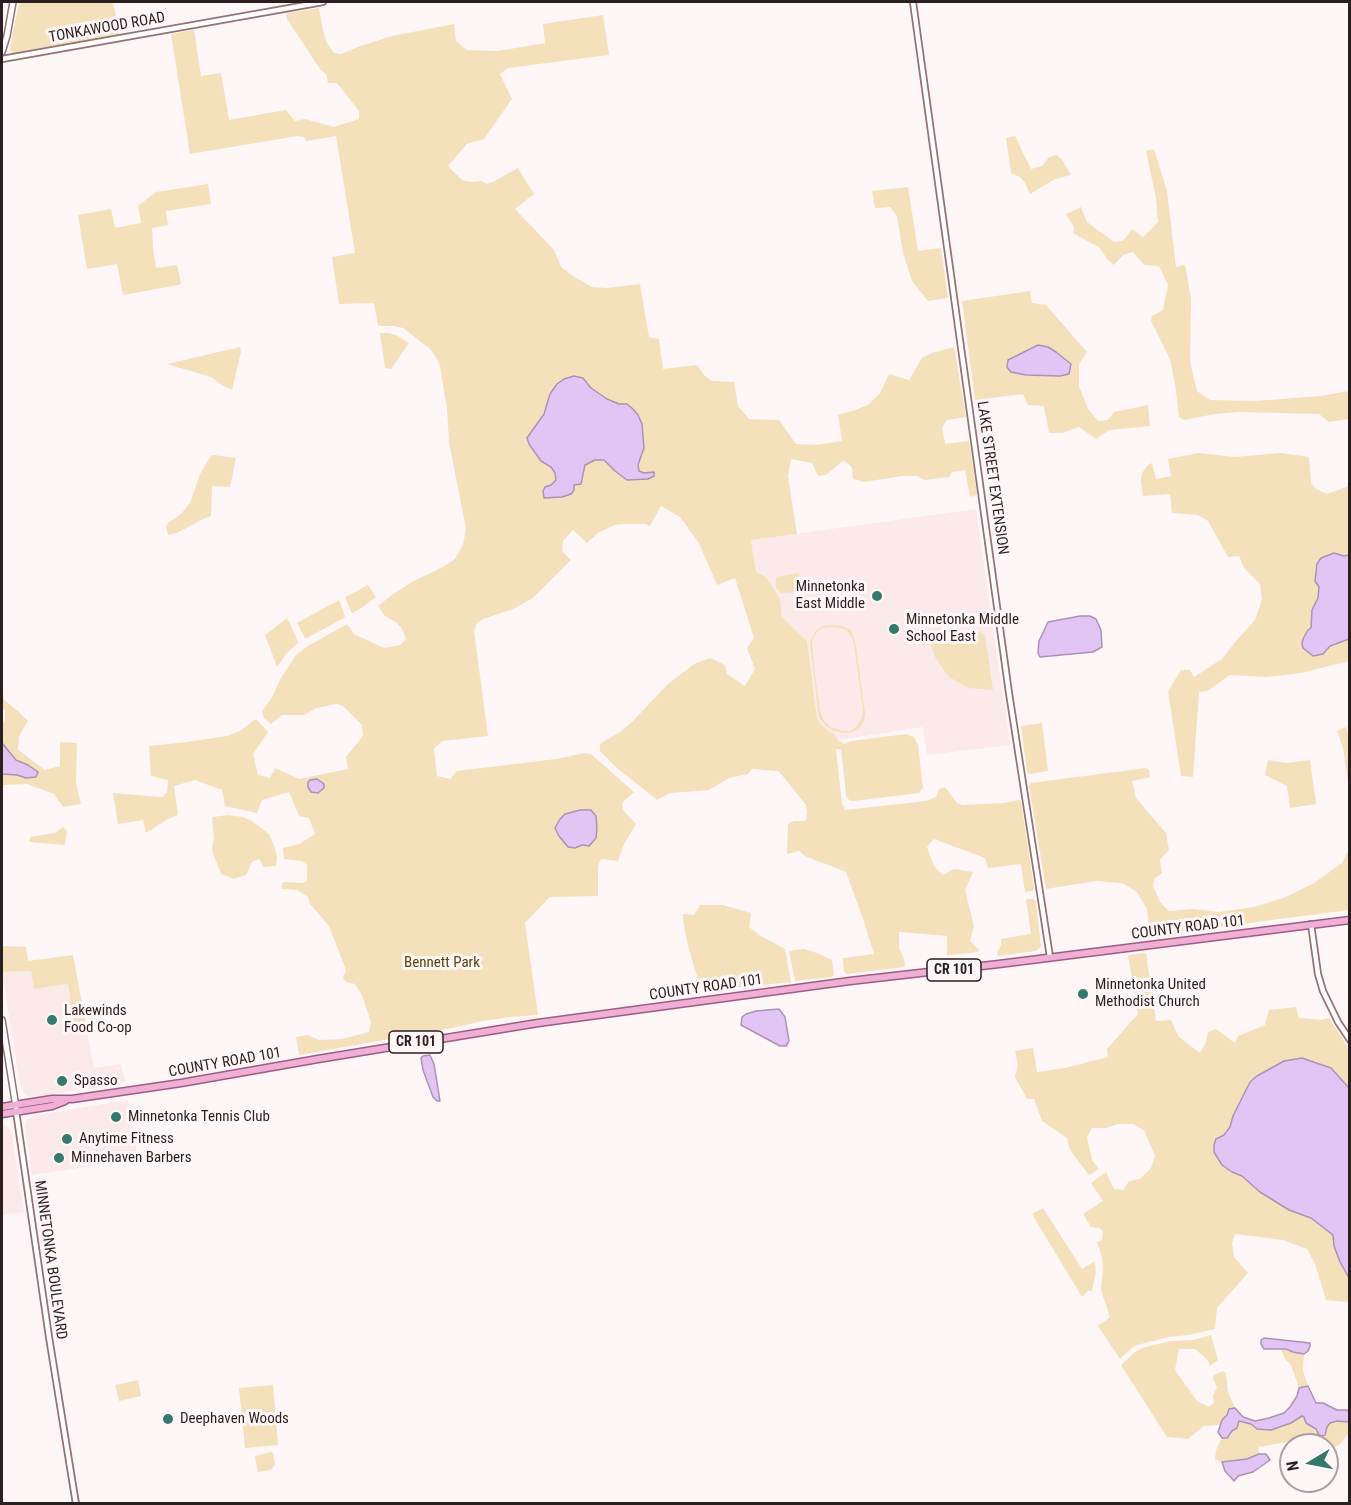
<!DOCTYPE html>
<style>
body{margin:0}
#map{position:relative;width:1351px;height:1505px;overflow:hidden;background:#fff7f7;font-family:"Roboto Condensed",sans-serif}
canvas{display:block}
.frame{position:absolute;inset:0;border:3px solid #2d1e1f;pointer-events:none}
.north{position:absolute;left:1279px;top:1433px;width:60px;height:60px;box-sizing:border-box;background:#fff7f7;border:2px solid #aba0a1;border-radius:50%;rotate:260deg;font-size:16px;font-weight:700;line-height:24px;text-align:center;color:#2d1e1f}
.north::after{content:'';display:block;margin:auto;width:21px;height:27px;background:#35796c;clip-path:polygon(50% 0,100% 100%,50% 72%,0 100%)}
</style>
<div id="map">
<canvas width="1351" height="1505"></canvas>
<div class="frame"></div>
<div class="north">N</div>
</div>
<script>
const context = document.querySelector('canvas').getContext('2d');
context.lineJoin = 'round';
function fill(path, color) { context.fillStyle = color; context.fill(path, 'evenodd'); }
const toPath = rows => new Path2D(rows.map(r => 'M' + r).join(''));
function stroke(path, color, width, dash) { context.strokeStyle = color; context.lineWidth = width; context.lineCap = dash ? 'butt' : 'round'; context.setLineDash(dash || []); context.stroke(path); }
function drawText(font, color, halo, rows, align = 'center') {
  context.font = font + ' "Roboto Condensed",sans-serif'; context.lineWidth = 6; context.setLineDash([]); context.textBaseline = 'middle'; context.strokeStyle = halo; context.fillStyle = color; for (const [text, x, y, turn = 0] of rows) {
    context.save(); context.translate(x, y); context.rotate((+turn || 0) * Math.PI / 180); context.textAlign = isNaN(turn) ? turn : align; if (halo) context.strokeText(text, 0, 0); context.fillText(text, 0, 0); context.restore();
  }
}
const built = toPath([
 [976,509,1010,745,927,755,923,727,838,740,835,735,822,726,817,718,807,641,782,617,780,599,756,573,751,540],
 [31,971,34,989,68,984,75,1032,87,1031,94,1068,121,1064,125,1081,122,1084,30,1097,27,1096,24,1093,20,1085,2,972],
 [128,1100,138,1159,32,1175,25,1125,27,1120,36,1115],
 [2,1123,9,1128,12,1135,24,1212,2,1215]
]);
const green = toPath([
 [19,2,113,2,119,33,118,35,14,53,11,52,10,49],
 [319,8,323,31,327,43,334,53,341,54,358,47,392,36,454,24,456,41,467,50,498,51,545,43,543,24,603,15,609,55,508,68,500,74,512,99,484,139,467,144,448,166,462,180,471,182,482,181,486,184,493,182,518,168,534,194,515,209,554,250,561,267,573,276,592,287,607,288,640,284,649,337,659,339,663,369,697,365,704,375,712,381,734,382,738,406,749,419,779,420,796,444,815,445,842,441,838,415,855,410,868,405,880,393,889,374,909,380,922,358,932,353,954,347,966,417,947,420,942,427,945,444,969,441,977,493,976,495,970,497,965,470,952,472,950,477,925,480,917,476,902,476,864,482,853,479,852,468,844,460,826,475,818,476,812,463,791,459,788,476,797,534,751,540,756,572,766,577,780,599,782,617,807,641,817,718,822,726,835,735,838,740,844,744,851,741,906,734,914,737,918,745,923,788,919,793,853,801,849,800,846,795,841,749,836,749,842,804,845,810,926,801,936,797,939,789,945,787,957,803,962,805,1004,803,1019,800,1021,801,1034,888,1032,891,1025,892,1021,864,988,868,985,858,934,839,927,847,934,866,943,875,954,869,973,872,965,890,974,926,970,941,980,951,972,953,947,955,947,936,899,932,899,948,904,958,905,967,847,974,844,972,843,958,874,954,863,919,846,872,805,856,799,851,787,854,788,824,794,821,806,821,807,812,806,805,782,775,778,771,752,769,748,774,729,778,709,790,670,793,657,800,617,768,600,751,600,744,620,732,632,722,668,684,694,664,710,658,725,665,727,674,745,686,755,669,747,648,754,638,735,578,717,585,699,543,680,517,661,506,650,526,645,524,624,524,615,525,598,533,587,543,573,530,563,541,562,551,571,560,533,598,513,609,483,619,477,623,474,631,488,736,442,741,434,749,437,776,450,779,457,771,556,759,585,753,591,754,634,792,622,803,623,810,636,824,624,844,618,861,601,859,598,866,598,896,550,897,525,923,538,1015,510,1017,477,1022,463,1026,299,1055,296,1037,308,1035,319,1040,342,1039,369,1032,371,1022,362,995,355,984,346,982,343,978,346,970,329,926,310,904,308,897,297,890,281,889,283,882,303,883,307,881,307,865,302,861,284,859,283,848,299,844,315,834,309,818,299,816,289,792,262,800,257,813,225,806,222,790,195,780,174,786,178,815,168,819,146,833,143,820,118,824,113,793,162,797,167,792,168,780,151,776,149,746,187,742,227,736,240,731,254,720,257,720,268,732,253,754,258,775,270,778,275,768,299,779,348,769,346,757,363,736,362,725,343,706,337,704,317,708,304,715,282,715,271,724,264,718,262,711,271,699,282,676,297,654,308,646,347,624,354,634,384,648,400,645,406,639,402,629,397,623,385,616,378,606,393,594,412,582,443,567,455,559,463,545,466,529,449,442,447,408,440,366,436,357,429,348,403,328,394,326,378,326,374,303,339,304,332,257,355,253,336,136,306,141,304,137,298,136,190,154,171,34,194,30,201,76,221,73,229,120,286,110,295,121,305,119,334,127,359,119,359,111,337,83,328,83,326,74,320,69,287,19,286,14,288,13],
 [591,388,607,399,619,404,627,404,642,424,644,448,638,465,639,471,644,473,648,479,627,480,615,471,610,465,601,459,590,462,585,465,582,474,574,487,562,497,544,498,543,491,545,487,551,485,556,480,555,473,551,467,541,461,529,444,538,423,547,405],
 [1015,136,1031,169,1042,166,1049,157,1057,155,1063,161,1071,175,1055,179,1030,194,1025,183,1020,177,1011,173,1006,138],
 [1154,149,1167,191,1176,267,1185,265,1191,299,1190,362,1197,391,1210,400,1255,401,1321,396,1349,391,1349,419,1329,422,1319,414,1239,412,1215,414,1184,420,1179,417,1175,384,1170,359,1151,321,1152,316,1163,310,1168,285,1159,266,1144,265,1133,252,1123,255,1114,265,1107,259,1100,248,1073,233,1074,227,1066,214,1081,207,1087,222,1114,242,1123,241,1132,229,1143,237,1158,222,1156,198,1146,151],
 [208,184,211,204,166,211,168,225,152,228,153,248,156,268,177,265,181,283,179,285,123,295,117,264,87,269,78,215,111,209,115,228,141,223,138,206,156,192],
 [908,187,918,251,941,248,948,298,928,301,912,281,903,253,897,216,890,207,875,208,872,191],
 [1030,291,1032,303,1046,305,1087,352,1079,364,1079,386,1088,409,1098,421,1108,420,1114,412,1148,405,1150,426,1109,430,1096,439,1079,427,1062,433,1049,433,1044,406,1028,405,1023,394,975,400,962,301],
 [380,333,389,333,398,336,409,343,391,369,385,368],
 [240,347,241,352,232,390,222,385,211,377,167,364],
 [1198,453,1235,457,1281,453,1309,457,1311,483,1316,489,1327,494,1349,486,1349,555,1344,556,1319,587,1318,598,1312,610,1311,628,1308,630,1303,639,1323,654,1330,646,1349,639,1349,661,1301,673,1267,677,1230,675,1207,691,1199,692,1193,777,1181,776,1168,691,1181,670,1190,670,1194,677,1222,659,1236,641,1255,620,1262,599,1260,584,1244,568,1239,556,1228,557,1208,521,1198,515,1172,513,1170,494,1143,496,1141,480,1142,473,1148,465,1152,463,1156,479,1171,476,1168,459],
 [213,455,236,458,230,487,212,486,211,516,201,520,177,533,168,535,166,527,168,523,181,514,190,503,200,474,211,456],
 [799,573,800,581,805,586,803,592,781,593,776,588,776,577],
 [368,585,376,597,363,607,352,613,351,612,345,597],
 [339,600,345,616,344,618,307,638,305,638,297,623],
 [287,618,298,641,298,643,286,654,277,667,265,635],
 [828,625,842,626,851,630,856,646,865,713,864,721,859,728,851,732,843,733,834,731,826,726,820,719,818,711,810,642,815,632,821,627],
 [829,627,840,628,847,630,851,636,854,645,863,710,861,720,857,726,851,731,843,731,830,727,824,721,820,711,814,667,812,643,813,638,817,632,822,628],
 [980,632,985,635,993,690,969,688,949,677,936,659,929,640],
 [2,698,19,712,28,721,19,736,18,750,45,770,60,766,60,742,77,743,76,783,81,804,63,807,54,794,27,784,2,785,2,774,17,775,26,778,21,762,16,760,2,743,2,725,5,721,5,710,2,708],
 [1042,723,1048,771,1030,774,1027,772,1021,726],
 [1346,727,1350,741,1349,789,1343,748,1337,731],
 [1268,760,1286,763,1310,760,1316,804,1290,808,1287,786,1265,775],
 [1146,768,1149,770,1150,777,1132,781,1136,798,1166,833,1169,850,1160,860,1162,873,1155,878,1153,886,1160,902,1169,911,1194,909,1219,912,1254,907,1286,897,1314,883,1342,863,1349,849,1349,842,1349,910,1150,936,1147,909,1137,892,1122,883,1096,881,1046,889,1029,786,1031,783],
 [228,815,243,817,252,821,269,834,274,846,277,856,276,866,264,867,259,859,252,862,246,875,234,879,221,874,214,856,212,848,214,839,212,817],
 [63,827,67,831,65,845,29,842,30,837,55,833],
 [1026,899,1034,899,1036,902,1041,947,1036,951,998,956,997,952,1001,945,1001,939,1031,934],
 [700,905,723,905,751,913,749,927,761,936,785,949,791,982,703,991,701,989,688,946,683,920,683,914,694,915],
 [2,946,26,947,28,961,73,955,87,1031,75,1033,68,984,34,989,31,971,2,972],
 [804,949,817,953,832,960,834,975,831,977,795,981,789,951],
 [1146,953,1156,1021,1171,1020,1179,1037,1200,1053,1206,1042,1208,1032,1216,1029,1235,1043,1238,1036,1265,1025,1269,1010,1296,1007,1299,1018,1322,1020,1329,1018,1349,1049,1349,1088,1331,1068,1317,1062,1302,1058,1284,1061,1257,1076,1250,1082,1233,1116,1230,1127,1214,1145,1214,1152,1222,1165,1232,1172,1242,1176,1260,1192,1289,1210,1311,1217,1333,1235,1335,1246,1340,1262,1349,1278,1349,1302,1326,1300,1315,1264,1307,1249,1283,1240,1235,1234,1232,1243,1234,1257,1248,1273,1217,1308,1215,1329,1188,1335,1169,1337,1141,1344,1133,1347,1120,1359,1098,1326,1110,1317,1101,1290,1103,1268,1102,1257,1097,1242,1102,1240,1103,1232,1100,1228,1091,1227,1083,1214,1103,1201,1091,1183,1106,1172,1114,1189,1123,1190,1129,1181,1140,1179,1151,1168,1155,1156,1144,1130,1133,1124,1117,1124,1106,1128,1092,1128,1087,1137,1092,1160,1099,1169,1089,1175,1070,1150,1067,1138,1042,1121,1034,1099,1027,1099,1015,1077,1018,1065,1015,1051,1033,1048,1037,1072,1065,1068,1108,1057,1107,1049,1138,1014,1128,955],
 [1043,1208,1082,1269,1095,1261,1096,1272,1092,1291,1088,1291,1082,1297,1032,1214],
 [1211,1335,1218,1360,1210,1366,1208,1360,1195,1349,1179,1349,1175,1370,1197,1401,1209,1407,1214,1403,1213,1396,1217,1387,1213,1379,1214,1375,1223,1371,1226,1373,1228,1392,1235,1408,1229,1409,1227,1415,1222,1420,1219,1425,1204,1426,1188,1439,1167,1437,1121,1365,1135,1352,1142,1348,1170,1341,1194,1340],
 [1281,1349,1304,1354,1303,1371,1308,1386,1299,1388,1291,1365,1285,1359],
 [138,1380,141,1396,119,1401,115,1385],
 [273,1385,278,1445,245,1448,239,1388],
 [1302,1416,1304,1417,1310,1426,1316,1429,1319,1435,1325,1435,1327,1427,1330,1423,1337,1421,1349,1422,1349,1433,1339,1445,1330,1449,1327,1449,1327,1445,1314,1445,1307,1439,1298,1440,1258,1447,1259,1454,1247,1459,1222,1462,1215,1459,1216,1450,1222,1438,1227,1438,1237,1428,1239,1421,1251,1424,1258,1429,1271,1430,1291,1423],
 [271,1452,273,1453,275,1465,271,1470,258,1472,255,1456]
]);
const water = toPath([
 [1038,345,1048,347,1056,352,1071,364,1069,374,1060,376,1026,375,1011,372,1007,367,1008,360,1038,345],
 [574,376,583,378,591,388,607,399,619,404,627,404,633,409,638,415,642,424,644,448,638,465,639,471,644,473,654,472,654,476,648,479,627,480,615,471,604,460,595,460,585,465,581,484,574,485,574,490,571,494,562,497,544,498,543,491,545,487,551,485,556,480,555,473,551,467,541,461,529,444,527,438,544,414,550,394,557,384,564,379,574,376],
 [1334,553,1344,556,1349,555,1349,639,1330,646,1323,654,1313,656,1303,648,1302,644,1303,639,1308,630,1311,628,1312,610,1318,598,1319,587,1315,581,1317,564,1321,558,1334,553],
 [1080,616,1090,616,1096,619,1101,630,1102,647,1093,652,1040,657,1038,653,1039,641,1048,622,1080,616],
 [2,743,16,760,28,765,38,772,36,777,26,778,17,775,2,774,2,743],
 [317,779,324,784,324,788,318,793,311,792,308,787,308,782,310,780,317,779],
 [580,810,591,810,596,816,597,829,596,838,589,846,582,845,575,848,568,847,559,836,555,828,560,819,565,814,580,810],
 [779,1009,785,1017,789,1041,786,1046,780,1046,741,1025,742,1017,746,1014,756,1011,779,1009],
 [430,1055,434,1064,440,1101,437,1101,433,1097,423,1070,421,1058,423,1056,430,1055],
 [1302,1058,1331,1068,1349,1088,1349,1278,1340,1262,1334,1246,1333,1235,1311,1218,1289,1210,1260,1192,1242,1176,1232,1172,1222,1165,1214,1152,1214,1145,1216,1139,1224,1135,1230,1127,1233,1116,1250,1082,1257,1076,1284,1061,1302,1058],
 [1264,1338,1310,1343,1310,1346,1308,1351,1304,1354,1293,1352,1286,1349,1264,1349,1261,1344,1261,1340,1264,1338],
 [1308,1386,1316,1403,1323,1403,1337,1410,1347,1410,1349,1412,1349,1422,1337,1421,1330,1423,1327,1427,1325,1435,1322,1436,1319,1435,1316,1429,1306,1423,1304,1417,1302,1416,1291,1423,1271,1430,1257,1429,1251,1424,1239,1421,1237,1428,1232,1431,1227,1438,1222,1438,1218,1432,1222,1420,1227,1415,1229,1409,1235,1408,1243,1417,1255,1421,1269,1418,1284,1413,1290,1407,1297,1396,1299,1388,1308,1386],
 [1259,1454,1266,1454,1270,1460,1253,1472,1238,1476,1234,1481,1225,1471,1222,1462,1247,1459,1259,1454]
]);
const tertiary = toPath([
 [913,2,1009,693,1050,957],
 [2,59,323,2],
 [1311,924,1318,974,1323,991,1338,1022,1350,1040],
 [16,1111,49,1337,76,1504]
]);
const secondary = toPath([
 [2,52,7,36,13,2],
 [2,1020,16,1107]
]);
const primary = toPath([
 [2,1107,52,1099,72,1099,181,1083,318,1059,538,1023,850,981,999,964,1350,920],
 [2,1114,52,1106,65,1101]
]);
const markers = [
 [877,596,6,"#35796c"],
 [894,629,6,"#35796c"],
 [1083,994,6,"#35796c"],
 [52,1020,6,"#35796c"],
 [62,1081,6,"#35796c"],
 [116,1117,6,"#35796c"],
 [67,1139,6,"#35796c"],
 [59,1158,6,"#35796c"],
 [168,1419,6,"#35796c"]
];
const shields = [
 [954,970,54],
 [416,1042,54]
];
const shieldNames = [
 ["CR 101",954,970],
 ["CR 101",416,1042]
];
const streetNames = [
 ["TONKAWOOD ROAD",107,28,-10],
 ["LAKE STREET EXTENSION",992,478,82],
 ["COUNTY ROAD 101",1188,928,-7],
 ["COUNTY ROAD 101",706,988,-8],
 ["COUNTY ROAD 101",225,1063,-10],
 ["MINNETONKA BOULEVARD",50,1260,82]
];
const poiNames = [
 ["Minnetonka",865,587,"right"],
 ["East Middle",865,604,"right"],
 ["Minnetonka Middle",906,620],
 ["School East",906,637],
 ["Minnetonka United",1095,985],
 ["Methodist Church",1095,1002],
 ["Lakewinds",64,1011],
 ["Food Co-op",64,1028],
 ["Spasso",74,1081],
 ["Minnetonka Tennis Club",128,1117],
 ["Anytime Fitness",79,1139],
 ["Minnehaven Barbers",71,1158],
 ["Deephaven Woods",180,1419]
];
const parkNames = [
 ["Bennett Park",442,963]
];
fill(built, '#fce9e9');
fill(green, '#f4e0bb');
fill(water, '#e2c5f4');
stroke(water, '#ac93b4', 1.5);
stroke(tertiary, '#957273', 8);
stroke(secondary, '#957273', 8);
stroke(primary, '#a35a82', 9);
stroke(tertiary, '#fff', 4.5);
stroke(secondary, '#fff', 5);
stroke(primary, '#eeb0d4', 6);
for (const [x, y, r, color] of markers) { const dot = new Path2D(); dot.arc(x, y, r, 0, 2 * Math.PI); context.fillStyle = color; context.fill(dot); stroke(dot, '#fff7f7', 2); }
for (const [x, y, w] of shields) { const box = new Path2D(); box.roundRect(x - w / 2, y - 11, w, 22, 4.5); context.fillStyle = '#fff7f7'; context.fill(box); stroke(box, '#2d1e1f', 1.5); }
drawText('bold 14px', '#2d1e1f', null, shieldNames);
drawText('15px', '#2d1e1f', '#fff7f7', streetNames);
drawText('15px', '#2d1e1f', '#fff7f7', poiNames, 'left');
drawText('15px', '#5f4405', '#fff7f7', parkNames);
</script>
